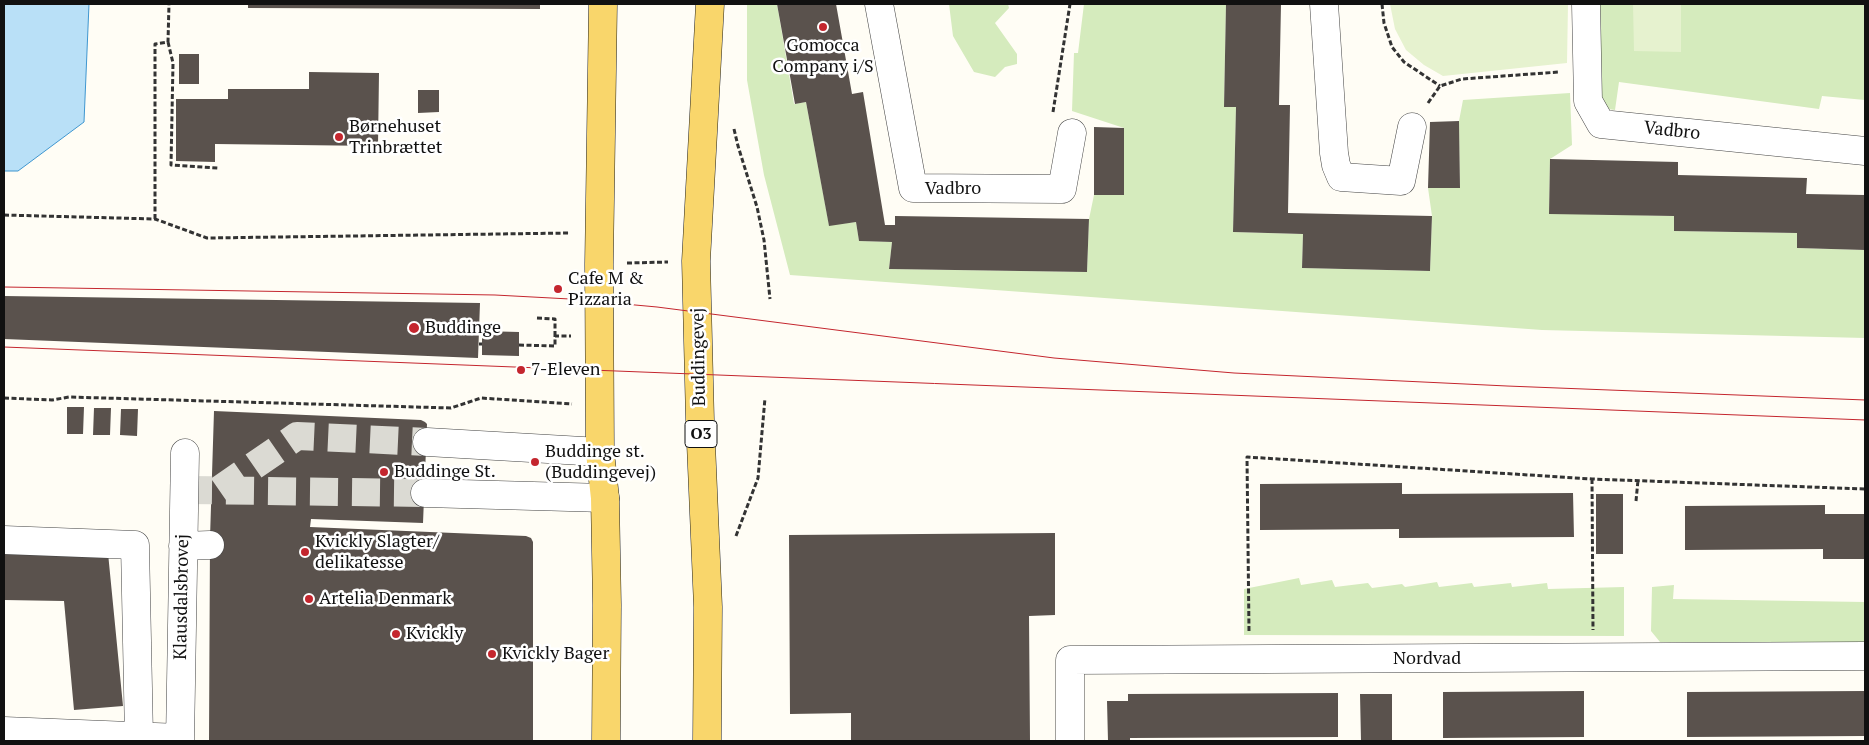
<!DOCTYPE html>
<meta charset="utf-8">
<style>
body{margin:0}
#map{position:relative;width:1869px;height:745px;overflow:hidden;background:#fffdf5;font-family:"PT Serif",serif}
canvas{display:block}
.frame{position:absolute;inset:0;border:5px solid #111;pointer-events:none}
</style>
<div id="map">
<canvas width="1869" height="745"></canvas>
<div class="frame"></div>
</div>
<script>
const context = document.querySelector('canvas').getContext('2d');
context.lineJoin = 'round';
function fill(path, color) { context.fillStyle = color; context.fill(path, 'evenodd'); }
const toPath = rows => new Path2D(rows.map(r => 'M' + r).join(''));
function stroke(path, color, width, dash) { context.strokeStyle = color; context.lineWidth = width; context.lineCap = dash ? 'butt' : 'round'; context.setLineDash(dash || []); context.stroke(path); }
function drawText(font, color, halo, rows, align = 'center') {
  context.font = font + ' "PT Serif",serif'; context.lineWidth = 5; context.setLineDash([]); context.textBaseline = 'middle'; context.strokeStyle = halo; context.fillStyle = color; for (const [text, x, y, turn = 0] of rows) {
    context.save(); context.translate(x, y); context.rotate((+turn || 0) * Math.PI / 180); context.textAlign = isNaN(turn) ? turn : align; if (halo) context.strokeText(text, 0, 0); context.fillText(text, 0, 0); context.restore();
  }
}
const green = toPath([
 [747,4,777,4,794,104,806,102,829,225,856,222,859,241,892,242,889,269,1087,272,1089,219,1094,195,1124,195,1124,128,1072,111,1074,53,1078,53,1084,4,1226,4,1224,107,1236,107,1233,232,1303,234,1302,268,1430,271,1432,216,1428,188,1460,188,1459,121,1463,100,1570,93,1572,145,1550,159,1549,213,1674,216,1674,231,1797,233,1797,248,1865,250,1865,338,1542,330,790,275,764,175,747,80],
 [949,4,1008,4,1009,8,995,23,1017,54,1017,64,1005,67,995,77,974,72,953,36],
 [1595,4,1865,4,1865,100,1822,96,1819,109,1619,82,1615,110,1608,109,1598,101],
 [1299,578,1301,585,1332,580,1335,587,1368,583,1372,588,1402,584,1405,587,1437,582,1439,587,1472,583,1474,587,1511,583,1512,587,1547,583,1548,589,1624,587,1624,636,1244,635,1244,589],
 [1674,585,1673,599,1865,602,1865,642,1660,642,1651,631,1652,587]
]);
const pitch = toPath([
 [1390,4,1568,4,1567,63,1443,76,1424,65,1406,50,1395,29],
 [1633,4,1681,4,1681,52,1634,51]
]);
const water = toPath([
 [4,4,89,4,84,122,18,171,4,171,4,4]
]);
const building = toPath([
 [248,4,540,4,540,9,248,8],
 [777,4,836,4,852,94,863,92,885,225,895,225,895,216,1089,219,1087,272,889,269,892,242,859,241,856,222,829,226,806,102,795,104],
 [1226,4,1281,4,1279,105,1290,105,1288,213,1432,216,1430,271,1302,268,1303,234,1233,232,1236,107,1224,107],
 [179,54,199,54,199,84,179,84],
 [309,72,379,73,378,146,215,144,215,162,176,161,176,99,228,99,228,89,309,89],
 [418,90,439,90,439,112,418,113],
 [1459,121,1460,188,1428,188,1430,122],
 [1094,127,1124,128,1124,195,1094,195],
 [1550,159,1678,162,1678,175,1807,178,1806,194,1865,195,1865,250,1797,248,1797,233,1674,231,1674,216,1549,214],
 [4,296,480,303,478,358,4,339],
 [482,331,519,332,519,356,482,355],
 [67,407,84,407,83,434,67,434],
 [94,408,111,408,110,435,93,435],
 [121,409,138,409,137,436,120,435],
 [214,411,421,420,425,422,427,424,423,523,311,519,310,527,526,536,531,538,533,542,533,741,209,741,210,538],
 [1402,483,1402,494,1573,493,1574,537,1399,538,1399,529,1260,530,1260,484],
 [1596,494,1623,494,1623,554,1596,554],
 [1825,505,1825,514,1865,514,1865,559,1823,559,1823,549,1685,550,1685,506],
 [1055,533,1055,615,1029,616,1030,741,851,741,851,713,790,714,789,535],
 [4,551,108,553,123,706,74,710,64,601,4,600],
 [1584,691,1584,737,1443,738,1443,692],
 [1865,691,1865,736,1687,737,1687,692],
 [1338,693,1338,737,1130,738,1130,741,1108,741,1107,701,1128,701,1128,694],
 [1360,694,1392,694,1392,741,1361,741]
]);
const minorTunnel = toPath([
 [184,490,425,493],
 [219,490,297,436,427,442]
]);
const path = toPath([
 [1382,4,1384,23,1392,47,1404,62,1440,86],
 [168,42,173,63,171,165,218,168],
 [1428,103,1440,86,1462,79,1559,72],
 [1053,112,1070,4],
 [734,129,738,146,757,207,764,240,770,299],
 [4,215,155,219,207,238,570,233],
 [155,219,155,44,168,42,169,4],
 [627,263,668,262],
 [537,318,555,319,555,336],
 [479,344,482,344],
 [519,345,555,346,555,336,571,336],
 [4,398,52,400,69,397,451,408,481,398,572,404],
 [1592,479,1593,630],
 [1636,501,1638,480],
 [736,536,758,478,765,398],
 [1249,631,1247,457,1592,479,1865,489]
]);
const minor = toPath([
 [879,4,913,188,1062,189,1072,133],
 [1324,4,1334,153,1336,165,1341,177,1401,181,1412,127],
 [1586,4,1588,101,1601,124,1865,151],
 [427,442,600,452],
 [425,493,605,498],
 [4,540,135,545,139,737],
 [183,546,210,545],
 [4,731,180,738],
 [180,741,185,453],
 [1070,741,1070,660,1865,656]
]);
const major = toPath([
 [603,4,599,264,600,452,605,498,607,605,606,741],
 [707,741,708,607,700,420,696,261,710,4]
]);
const tram = toPath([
 [4,287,495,295,570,299,657,307,1054,358,1234,373,1507,386,1865,400],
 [4,347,1865,420]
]);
const markers = [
 [823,27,5,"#c4262e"],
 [339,137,5,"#c4262e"],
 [558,289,5,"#c4262e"],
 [414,328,6,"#c4262e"],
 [521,370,5,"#c4262e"],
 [535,462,5,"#c4262e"],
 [384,472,5,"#c4262e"],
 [305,552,5,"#c4262e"],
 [309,599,5,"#c4262e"],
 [396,634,5,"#c4262e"],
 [492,654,5,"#c4262e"]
];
const shields = [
 [701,434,32]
];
const shieldNames = [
 ["O3",701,434]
];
const poiNames = [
 ["Gomocca",823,46,"center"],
 ["Company i/S",823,67,"center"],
 ["Børnehuset",349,127],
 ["Trinbrættet",349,148],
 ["Cafe M &",568,279],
 ["Pizzaria",568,300],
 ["Buddinge",425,328],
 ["7-Eleven",531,370],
 ["Buddinge st.",545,452],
 ["(Buddingevej)",545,473],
 ["Buddinge St.",394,472],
 ["Kvickly Slagter/",315,542],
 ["delikatesse",315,563],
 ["Artelia Denmark",319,599],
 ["Kvickly",406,634],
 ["Kvickly Bager",502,654]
];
const streetNames = [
 ["Vadbro",1672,131,6],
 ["Vadbro",953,189],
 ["Buddingevej",699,357,-91],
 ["Klausdalsbrovej",182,597,-89],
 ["Nordvad",1427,659]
];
fill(green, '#d5ebbd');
fill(pitch, '#e6f2cf');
fill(water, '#b9e0f7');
stroke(water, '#3f96cf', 1);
fill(building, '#5a524d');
stroke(minorTunnel, '#dbdad3', 28, [28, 14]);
stroke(minor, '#444', 29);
stroke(major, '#222', 29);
stroke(path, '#333', 3, [5, 2.5]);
stroke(minor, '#fff', 28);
stroke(major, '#f9d66b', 28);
stroke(tram, '#c4262e', 1);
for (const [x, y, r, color] of markers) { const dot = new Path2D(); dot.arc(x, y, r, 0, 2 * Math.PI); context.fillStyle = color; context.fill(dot); stroke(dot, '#fff', 2); }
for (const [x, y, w] of shields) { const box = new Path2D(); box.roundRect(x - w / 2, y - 13.5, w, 27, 4); context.fillStyle = '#fff'; context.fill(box); stroke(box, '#111', 1); }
drawText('bold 16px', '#111', null, shieldNames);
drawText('18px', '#111', '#fff', poiNames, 'left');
drawText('18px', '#111', '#fff', streetNames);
</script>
